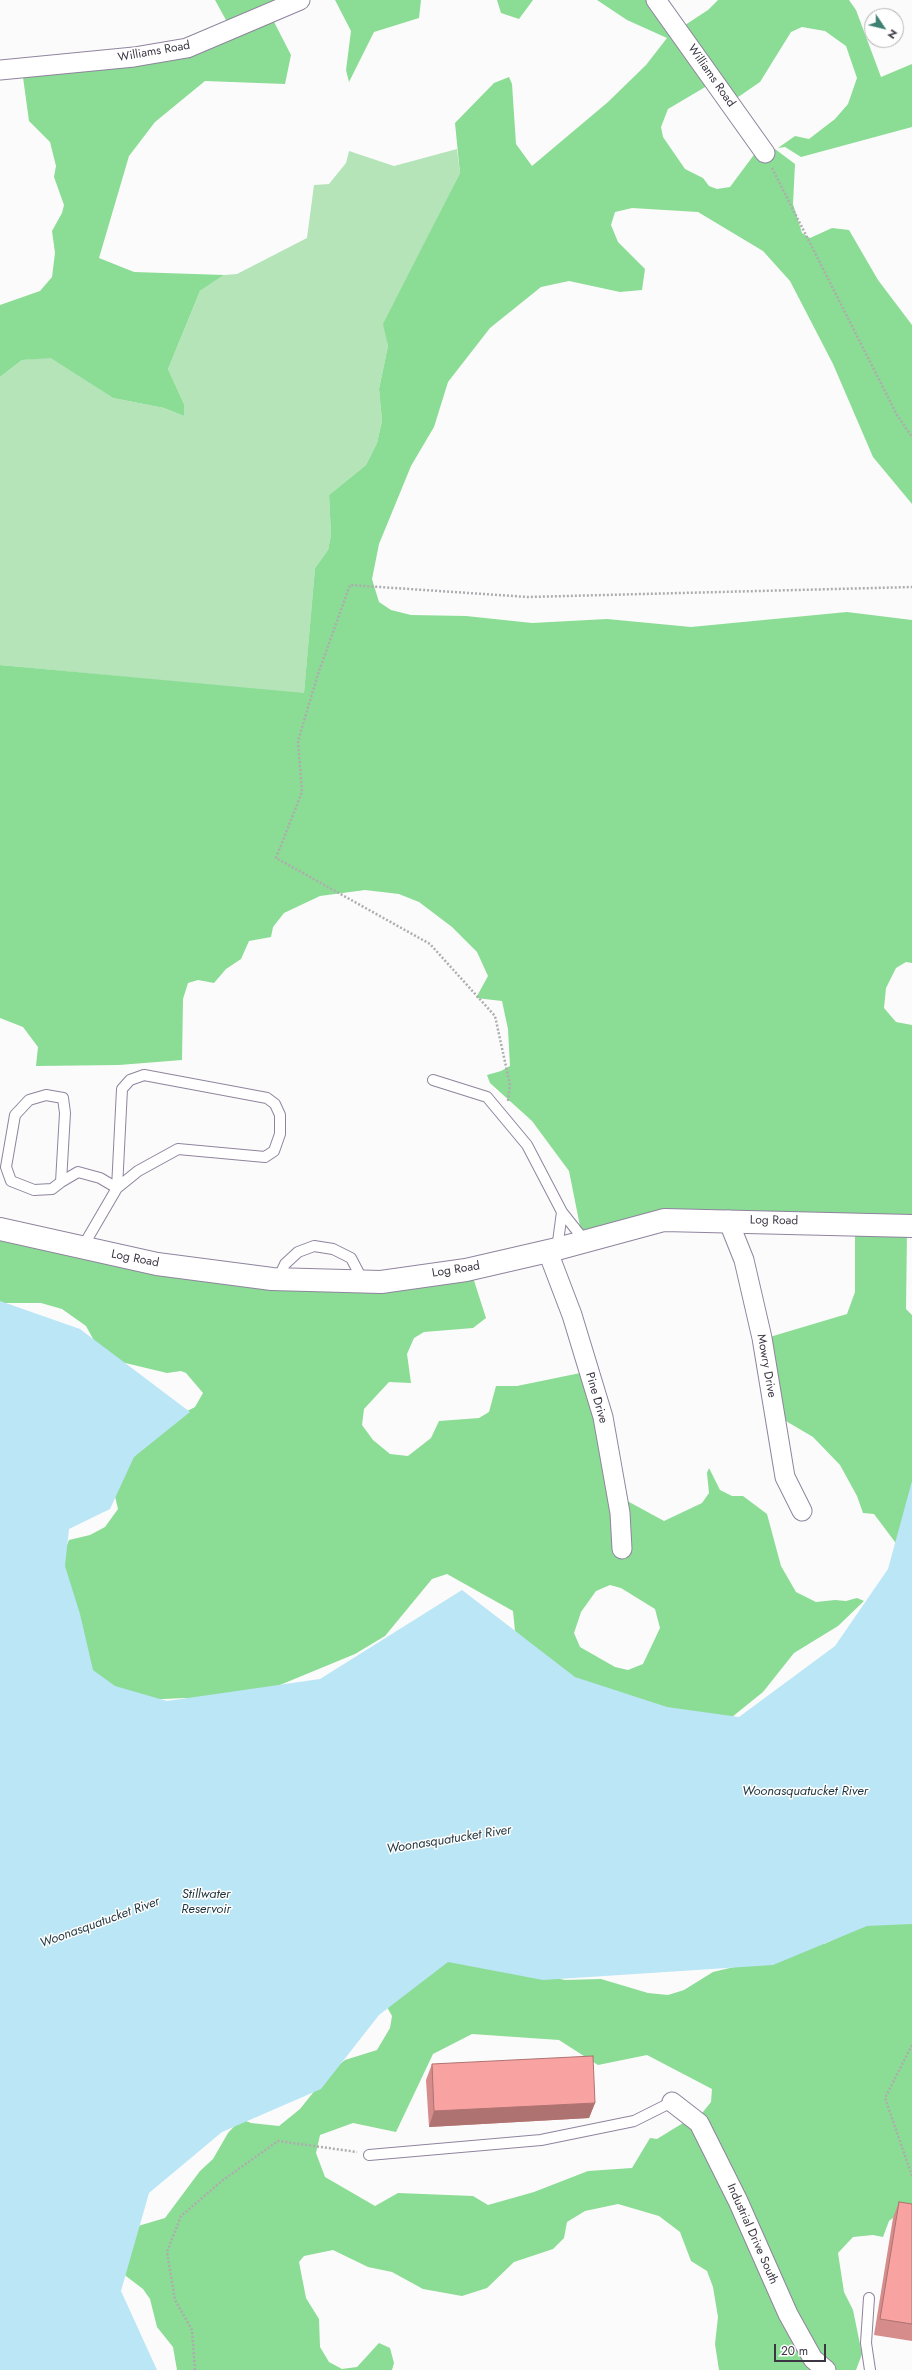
<!DOCTYPE html>
<style>
body{margin:0}
#map{position:relative;width:912px;height:2370px;overflow:hidden;background:#fbfbfb;font-family:Jost,sans-serif}
canvas{display:block}
.north{position:absolute;left:864px;top:8px;width:40px;height:40px;box-sizing:border-box;background:#fff;border:1px solid #b1afb3;border-radius:50%;rotate:125deg;font-size:11px;font-weight:700;line-height:16px;text-align:center;color:#3b3642}
.north::after{content:'';display:block;margin:auto;width:14px;height:18px;background:#3e8071;clip-path:polygon(50% 0,100% 100%,50% 72%,0 100%)}
.scale{position:absolute;left:774px;top:2344px;width:52px;height:18px;box-sizing:border-box;border:2px solid #3b3642;border-top:0;padding-left:5px;font-size:12px;line-height:14px;white-space:nowrap;color:#3b3642;-webkit-text-stroke:3px #fff;paint-order:stroke}
</style>
<div id="map">
<canvas width="912" height="2370"></canvas>
<div class="north">N</div>
<div class="scale">20 m</div>
</div>
<script>
const context = document.querySelector('canvas').getContext('2d');
context.lineJoin = 'round';
function fill(path, color) { context.fillStyle = color; context.fill(path, 'evenodd'); }
const toPath = rows => new Path2D(rows.map(r => 'M' + r).join(''));
function stroke(path, color, width, dash) { context.strokeStyle = color; context.lineWidth = width; context.lineCap = dash ? 'butt' : 'round'; context.setLineDash(dash || []); context.stroke(path); }
function drawText(font, color, halo, rows, align = 'center') {
  context.font = font + ' Jost,sans-serif'; context.lineWidth = 3; context.setLineDash([]); context.textBaseline = 'middle'; context.strokeStyle = halo; context.fillStyle = color; for (const [text, x, y, turn = 0] of rows) {
    context.save(); context.translate(x, y); context.rotate((+turn || 0) * Math.PI / 180); context.textAlign = isNaN(turn) ? turn : align; if (halo) context.strokeText(text, 0, 0); context.fillText(text, 0, 0); context.restore();
  }
}
const green = toPath([
 [457,149,460,173,384,324,388,346,379,389,382,421,377,443,366,465,329,495,331,535,328,550,315,568,304,694,0,665,0,377,22,360,51,357,113,398,164,408,184,416,184,404,168,369,200,291,224,275,237,274,307,238,314,185,329,184,346,163,349,151,394,166]
]);
const forest = toPath([
 [215,0,303,0,271,16,291,55,285,84,205,81,155,122,129,156,99,258,134,272,224,275,200,291,168,369,184,404,184,416,164,408,113,398,51,358,22,360,0,377,0,305,40,291,52,277,55,253,52,231,62,213,64,205,54,177,56,166,50,142,29,121,22,70,232,31],
 [335,0,421,0,419,18,374,32,349,82,346,70,351,31],
 [497,0,533,0,519,19,501,13],
 [597,0,657,0,679,29,708,10,718,0,849,0,856,10,881,77,912,64,912,127,801,157,785,147,778,148,795,136,809,139,835,119,848,104,857,78,846,46,825,31,802,27,791,32,760,82,728,104,712,83,668,109,661,127,663,137,685,169,703,178,709,186,717,189,730,187,759,148,775,149,795,164,793,204,802,233,810,238,832,228,849,230,878,280,912,325,912,504,873,457,833,364,790,281,763,251,698,212,632,208,615,212,611,225,618,242,645,269,642,290,620,292,569,281,541,287,490,328,448,382,434,427,411,466,379,544,372,579,379,602,391,610,411,615,466,616,532,623,607,619,691,627,847,612,912,620,912,963,906,962,896,968,886,988,884,1008,896,1022,912,1025,912,1230,907,1231,906,1309,912,1315,912,1551,907,1558,874,1514,863,1513,857,1496,840,1465,813,1437,774,1414,763,1339,847,1314,855,1292,855,1229,741,1221,582,1236,569,1171,532,1121,490,1083,487,1075,501,1071,510,1066,508,1029,502,1001,476,998,488,976,477,952,452,927,419,902,399,894,365,890,320,896,284,913,273,927,271,937,249,941,241,959,226,969,214,983,198,980,188,983,183,999,182,1060,119,1065,36,1066,38,1047,23,1027,0,1018,0,665,304,693,315,568,328,550,331,535,329,495,366,465,377,443,382,421,379,389,388,346,383,324,460,173,455,123,494,83,509,77,512,84,516,144,532,166,608,102,646,65,667,38,627,20],
 [0,1226,160,1261,389,1276,469,1265,486,1318,473,1328,424,1332,414,1338,407,1354,411,1383,389,1382,364,1409,362,1425,373,1440,390,1454,408,1456,431,1438,439,1421,479,1418,489,1412,496,1386,517,1386,590,1371,620,1497,664,1521,702,1503,709,1493,707,1473,709,1468,720,1490,732,1496,743,1496,767,1514,781,1566,796,1592,816,1602,835,1600,846,1601,857,1598,864,1601,838,1626,794,1653,763,1692,732,1717,628,1724,515,1631,513,1611,447,1574,432,1579,385,1636,355,1654,246,1699,224,1702,184,1698,103,1702,58,1568,69,1540,90,1535,105,1527,118,1509,114,1492,141,1435,195,1407,203,1393,186,1373,181,1371,167,1373,117,1361,97,1346,86,1326,62,1309,41,1303,0,1303],
 [610,1585,621,1588,655,1609,660,1628,643,1664,628,1670,615,1667,580,1647,574,1633,581,1612,596,1591],
 [912,1903,912,2216,899,2213,889,2221,883,2237,873,2235,853,2237,838,2253,844,2292,853,2310,862,2354,856,2370,719,2370,715,2344,718,2317,713,2287,707,2271,691,2261,680,2232,659,2216,618,2204,585,2211,567,2222,564,2238,553,2249,514,2262,487,2288,462,2296,423,2289,392,2272,368,2267,333,2250,304,2256,299,2262,306,2298,319,2319,320,2347,329,2362,342,2369,357,2367,379,2343,390,2348,394,2363,392,2370,177,2370,173,2347,157,2327,150,2299,143,2289,118,2270,128,2229,165,2218,200,2171,213,2159,228,2133,241,2119,251,2123,279,2126,300,2109,328,2074,345,2060,377,2050,390,2028,392,2016,382,1998,468,1943,535,1974,565,1980,601,1979,648,1993,668,1995,684,1990,713,1972,734,1967,806,1939,824,1944],
 [472,2034,559,2040,598,2065,647,2055,712,2089,711,2102,698,2118,683,2123,657,2139,650,2138,632,2168,588,2171,534,2192,488,2205,473,2196,398,2193,375,2206,325,2177,316,2153,320,2135,353,2123,396,2132,433,2054]
]);
const water = toPath([
 [0,1301,80,1329,190,1412,134,1457,110,1509,69,1529,65,1566,80,1614,93,1670,115,1686,167,1701,320,1679,462,1590,575,1677,667,1707,739,1717,835,1646,888,1569,912,1481,912,1924,867,1926,773,1965,543,1980,448,1962,379,2015,321,2089,222,2132,149,2193,121,2291,157,2370,0,2370]
]);
const path = toPath([
 [772,168,897,415,912,437],
 [508,1101,510,1085,495,1016,430,944,276,858,302,792,298,741,318,674,350,585,528,597,912,587],
 [912,2045,885,2098,912,2176],
 [195,2370,192,2330,175,2300,167,2252,181,2216,223,2180,278,2141,357,2152]
]);
const service = toPath([
 [433,1080,487,1097,527,1145,562,1212,585,1241],
 [61,1182,65,1113,63,1098,46,1095,29,1100,15,1115,6,1167,11,1181,34,1190,52,1189,61,1182,78,1172,100,1178,117,1188,122,1089,130,1080,144,1075,267,1098,275,1104,280,1115,280,1134,274,1151,265,1157,178,1149,138,1171,117,1188,82,1248],
 [557,1249,562,1212],
 [278,1279,285,1264,298,1252,314,1246,333,1249,351,1258,363,1281],
 [369,2155,541,2140,634,2121,672,2102],
 [869,2298,866,2343,870,2370]
]);
const minor = toPath([
 [656,0,765,153],
 [0,70,134,57,187,48,300,0],
 [728,1220,744,1260,762,1338,785,1477,802,1511],
 [548,1252,572,1315,603,1417,620,1513,622,1549],
 [672,2102,699,2123,738,2201,788,2314,813,2359,826,2370]
]);
const tertiary = toPath([
 [0,1229,157,1264,272,1279,381,1282,466,1270,557,1249,664,1220,912,1226]
]);
const wall = toPath([
 [432,2064,595,2103,589,2118,429,2127,426,2080],
 [899,2202,912,2204,912,2341,874,2335,893,2218]
]);
const shadedWall = toPath([
 [595,2103,589,2118,429,2127,434,2111]
]);
const building = toPath([
 [593,2056,595,2103,434,2111,432,2064,593,2056],
 [899,2202,912,2204,912,2324,880,2319,899,2202]
]);
const streetNames = [
 ["Williams Road",154,52,-10],
 ["Williams Road",711,76,55],
 ["Log Road",774,1221,1],
 ["Log Road",135,1259,11],
 ["Log Road",456,1270,-9],
 ["Mowry Drive",766,1366,80],
 ["Pine Drive",596,1398,74],
 ["Industrial Drive South",752,2234,66]
];
const waterNames = [
 ["Woonasquatucket River",805,1792],
 ["Woonasquatucket River",449,1840,-9],
 ["Stillwater",206,1895],
 ["Reservoir",206,1910],
 ["Woonasquatucket River",100,1923,-20]
];
fill(green, '#b4e4b8');
fill(forest, '#8bdc94');
fill(water, '#bae6f6');
stroke(service, '#8f849e', 12);
stroke(minor, '#8f849e', 21);
stroke(tertiary, '#8f849e', 24);
stroke(path, '#aeacb0', 2.5, [2, 2]);
stroke(service, '#fff', 10);
stroke(minor, '#fff', 19);
stroke(tertiary, '#fff', 22);
fill(wall, '#d58c8b');
fill(shadedWall, '#ae7271');
fill(building, '#f8a3a2');
stroke(building, '#ae7271', 1);
drawText('12px', '#3b3642', '#fff', streetNames);
drawText('italic 13px', '#1f353d', '#fff', waterNames);
</script>
